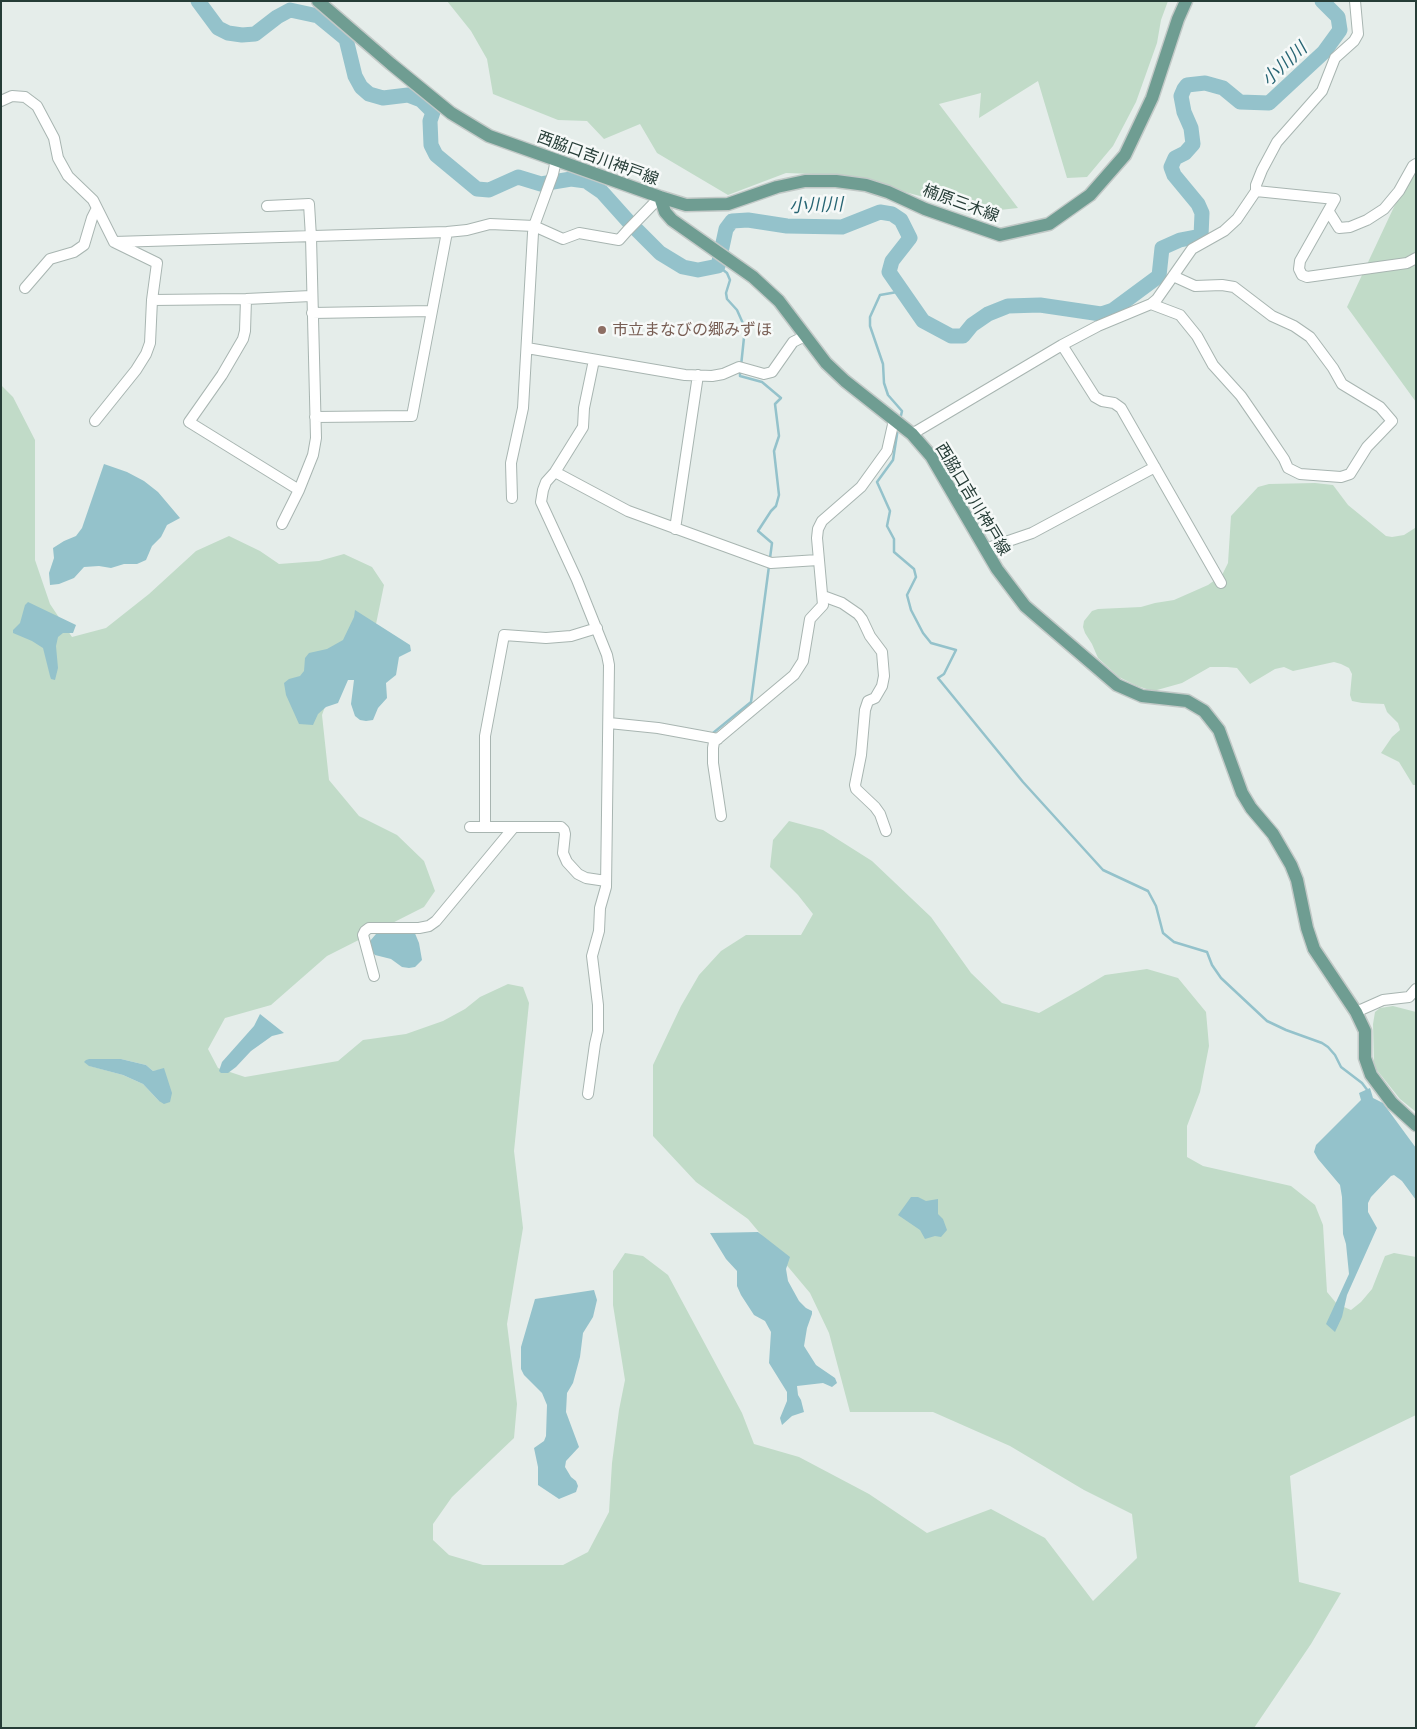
<!DOCTYPE html>
<meta charset="utf-8">
<style>
body{margin:0}
#map{position:relative;width:1417px;height:1729px;overflow:hidden;background:#e5edea;font-family:Barlow,sans-serif}
canvas{display:block}
.frame{position:absolute;inset:0;border:2px solid #263d37;pointer-events:none}
</style>
<div id="map">
<canvas width="1417" height="1729"></canvas>
<div class="frame"></div>
</div>
<script>
const context = document.querySelector('canvas').getContext('2d');
context.lineJoin = 'round';
function fill(path, color) { context.fillStyle = color; context.fill(path, 'evenodd'); }
const toPath = rows => new Path2D(rows.map(r => 'M' + r).join(''));
function stroke(path, color, width, dash) { context.strokeStyle = color; context.lineWidth = width; context.lineCap = dash ? 'butt' : 'round'; context.setLineDash(dash || []); context.stroke(path); }
function drawText(font, color, halo, rows, align = 'center') {
  context.font = font + ' Barlow,"Noto Sans JP",sans-serif'; context.lineWidth = 5; context.setLineDash([]); context.textBaseline = 'middle'; context.strokeStyle = halo; context.fillStyle = color; for (const [text, x, y, turn = 0] of rows) {
    context.save(); context.translate(x, y); context.rotate((+turn || 0) * Math.PI / 180); context.textAlign = isNaN(turn) ? turn : align; if (halo) context.strokeText(text, 0, 0); context.fillText(text, 0, 0); context.restore();
  }
}
const green = toPath([
 [447,1,1168,1,1161,20,1157,43,1136,102,1113,146,1087,177,1067,178,1038,81,979,118,981,93,939,104,1018,208,981,212,840,175,786,173,728,195,657,153,640,124,604,139,587,121,558,120,493,94,487,59,471,31],
 [1416,160,1416,402,1347,307],
 [1,385,13,397,35,440,35,560,50,604,72,637,106,628,149,594,196,551,229,536,260,551,279,564,319,561,344,554,372,567,384,585,375,629,334,681,322,715,329,780,359,816,397,835,424,861,435,891,424,907,327,956,271,1005,225,1018,208,1049,218,1068,245,1077,338,1061,363,1040,406,1034,443,1021,465,1009,480,997,508,984,523,987,529,1003,514,1151,523,1228,507,1324,517,1404,514,1438,452,1497,433,1524,433,1540,449,1555,483,1565,563,1565,588,1552,609,1512,612,1463,619,1410,625,1380,613,1305,613,1271,625,1253,643,1256,668,1275,742,1413,754,1444,799,1457,869,1494,927,1533,991,1509,1045,1538,1093,1601,1137,1558,1132,1514,1084,1490,1010,1446,933,1412,850,1412,829,1333,810,1293,748,1219,696,1182,653,1136,653,1065,681,1006,699,975,721,951,746,935,801,935,813,914,798,895,770,867,773,840,789,821,823,830,872,861,931,917,971,973,1002,1003,1039,1013,1078,991,1105,975,1147,969,1178,978,1206,1012,1209,1046,1200,1092,1187,1126,1187,1157,1203,1166,1291,1186,1315,1205,1323,1225,1327,1292,1337,1304,1351,1310,1361,1302,1372,1289,1385,1256,1394,1253,1416,1257,1416,1415,1290,1476,1299,1582,1341,1593,1311,1644,1254,1728,1,1728],
 [121,1059,146,1065,153,1071,164,1069,159,1101,143,1084,123,1075,90,1066,86,1060],
 [1315,483,1333,485,1348,505,1386,536,1392,537,1404,535,1415,528,1416,529,1416,785,1413,785,1399,762,1381,753,1392,737,1400,730,1398,723,1387,712,1384,704,1362,703,1352,701,1350,695,1352,674,1349,668,1341,664,1334,662,1293,671,1284,667,1275,669,1250,684,1237,668,1227,667,1210,667,1182,683,1157,690,1150,690,1137,686,1119,677,1098,658,1092,644,1085,633,1083,627,1084,621,1092,611,1098,609,1141,607,1155,603,1174,600,1208,585,1222,575,1228,563,1231,516,1258,487,1269,484],
 [1393,1006,1416,1012,1416,1112,1400,1099,1376,1069,1374,1063,1373,1024,1375,1012,1380,1008]
]);
const water = toPath([
 [104,464,127,472,144,481,158,492,180,518,167,525,161,537,152,546,146,560,137,564,124,564,111,568,99,566,84,567,74,578,59,584,50,585,49,573,54,558,53,548,64,541,76,536,82,528],
 [28,602,76,625,73,633,63,633,58,637,56,646,58,668,55,680,51,679,50,676,43,648,32,641,13,633,13,630,20,623,25,605],
 [355,610,410,645,411,651,399,657,396,675,386,683,387,698,378,708,373,720,366,721,360,720,355,716,351,704,354,680,348,680,338,703,326,707,318,714,313,725,299,724,286,695,284,683,289,679,300,676,304,671,305,658,309,653,327,649,343,640,354,617],
 [414,931,419,943,422,960,415,967,409,968,402,967,391,959,375,955,371,950,370,941,376,934],
 [260,1014,284,1033,272,1036,251,1051,236,1067,228,1073,221,1073,219,1071,222,1062,254,1026],
 [89,1059,121,1059,146,1065,153,1071,164,1068,172,1093,170,1102,164,1104,159,1101,143,1084,123,1075,89,1066,84,1062,86,1060],
 [1370,1088,1373,1098,1383,1103,1416,1148,1416,1200,1402,1181,1394,1175,1391,1176,1371,1197,1368,1203,1368,1212,1377,1228,1347,1295,1342,1317,1335,1332,1326,1324,1349,1274,1346,1244,1343,1234,1342,1197,1340,1185,1318,1159,1314,1152,1316,1145,1361,1100,1359,1093],
 [911,1197,918,1197,926,1201,938,1199,938,1214,943,1219,947,1230,941,1237,935,1236,925,1239,920,1230,898,1215],
 [758,1232,790,1257,786,1269,788,1281,799,1301,806,1308,812,1311,812,1314,807,1328,804,1346,816,1365,835,1378,837,1383,832,1387,823,1383,797,1386,798,1395,801,1400,804,1412,792,1416,782,1425,780,1418,787,1401,787,1392,769,1363,771,1332,765,1321,754,1315,741,1295,737,1286,737,1271,726,1259,710,1233],
 [594,1290,597,1300,593,1317,583,1333,580,1357,573,1383,567,1393,566,1412,579,1447,566,1461,565,1467,571,1477,576,1481,578,1486,576,1492,559,1499,538,1485,538,1467,534,1448,544,1441,546,1436,547,1405,542,1393,524,1375,521,1369,521,1347,535,1299]
]);
const stream = toPath([
 [718,266,727,273,730,280,726,293,727,299,737,310,745,328,741,366],
 [740,371,740,376,762,382,781,398,775,404,779,436,774,451,779,495,776,506,771,511,758,531,772,543,770,558],
 [900,420,902,411,888,395,884,383,883,364,870,326,870,317,880,295,903,291],
 [898,428,893,460,877,482,890,511,887,526,894,539,894,552,914,569,916,577,907,595,911,610,923,633,931,643,956,650,944,674,938,678,1023,782,1103,870,1148,891,1156,906,1163,933,1174,942,1207,952,1212,965,1221,978,1267,1021,1286,1030,1322,1043,1328,1047,1335,1055,1341,1067,1362,1083,1368,1091],
 [713,733,751,702,769,566]
]);
const river = toPath([
 [198,1,218,28,228,33,242,35,255,34,277,17,290,10,318,16,346,39,355,76,361,87,369,94,383,98,408,95,421,100,433,112,430,121,431,145,436,155,477,189,489,190,518,177,541,184,571,179,586,181,602,192,628,221,660,253,683,267,698,270,718,266,726,229,732,221,748,220,787,226,842,227,880,212,892,214,901,220,910,238,892,261,889,272,923,321,951,336,963,336,972,325,988,314,1008,306,1040,305,1101,314,1113,310,1159,276,1162,248,1180,240,1201,236,1202,213,1198,204,1174,175,1171,167,1175,158,1185,153,1193,144,1191,128,1184,112,1181,96,1184,89,1187,85,1205,83,1223,88,1240,102,1269,103,1324,52,1340,30,1338,17,1322,1]
]);
const minor = toPath([
 [1,101,12,96,25,97,37,106,54,138,58,158,68,176,93,200,114,242,157,263,152,300,150,343,146,354,136,370,95,421],
 [1256,191,1335,199,1300,261,1299,269,1302,275,1307,277,1407,263,1416,258],
 [267,206,309,204,311,237,316,438,313,455,299,490,282,524],
 [1329,212,1339,228,1350,227,1367,220,1384,209,1399,191,1413,166,1416,164],
 [114,242,447,232,467,230,490,224,534,226,563,239,579,233,619,240,627,231,660,197],
 [25,288,50,259,74,252,84,245,92,218,97,208],
 [246,299,245,331,243,339,222,375,189,422,299,490],
 [152,300,246,299,311,296],
 [1151,304,1180,315,1197,336,1213,365,1241,396,1263,428,1284,459,1288,468,1300,474,1341,477,1350,474,1367,447,1392,421,1380,407,1342,384,1333,368,1310,337,1294,326,1272,316,1234,287,1222,285,1195,286,1173,276],
 [312,313,432,311],
 [1062,345,1095,397,1102,401,1114,403,1121,408,1221,583],
 [527,348,685,375,712,376,723,374,739,367,764,374,772,372,793,342,805,336],
 [315,417,412,416,447,232],
 [912,434,1062,345,1098,326,1151,304,1157,299,1192,249,1224,231,1237,219,1256,191,1256,185,1262,170,1277,142,1322,91,1335,58,1354,41,1358,34,1355,1],
 [555,472,628,511,771,563,818,560],
 [512,498,511,463,523,408,533,233,534,226,553,174,556,160],
 [675,529,698,375],
 [985,549,1032,533,1155,467],
 [823,596,842,603,858,614,862,619,870,636,882,652,884,676,882,686,875,698,868,701,865,710,861,755,855,785,856,789,875,807,880,814,886,831],
 [609,723,658,728,718,739],
 [721,816,713,763,713,748,714,742,794,675,803,661,810,619,823,605,817,538,818,529,822,521,861,487,887,451,894,420],
 [470,827,561,827,564,830,565,834,563,853,567,862,578,874,586,878,606,881],
 [485,827,485,736,504,635,546,638,571,636,597,628],
 [374,976,363,935,365,931,369,928,419,928,429,926,436,921,514,827],
 [1356,1012,1383,1000,1409,997,1416,989],
 [588,1094,595,1044,598,1031,598,1005,592,956,599,931,600,908,606,887,609,665,607,655,577,580,541,502,543,490,546,482,555,472,583,427,584,408,594,360]
]);
const major = toPath([
 [318,1,391,64,451,113,489,136,660,197,686,205,728,204,777,187,805,181,836,181,866,185,888,192,925,209,1000,235,1049,224,1090,195,1125,155,1152,98,1178,19,1186,1],
 [660,197,665,212,672,220,753,277,779,301,826,363,845,381,912,434,931,456,997,569,1025,606,1117,685,1142,696,1187,701,1204,711,1219,730,1242,793,1251,808,1273,834,1291,865,1297,880,1307,928,1314,949,1356,1012,1365,1031,1365,1058,1371,1075,1392,1103,1416,1125]
]);
const markers = [
 [602,330,5,"#8d6e63"]
];
const streetNames = [
 ["西脇口吉川神戸線",598,158,20],
 ["楠原三木線",961,203,20],
 ["西脇口吉川神戸線",973,499,59]
];
const educationNames = [
 ["市立まなびの郷みずほ",612,330]
];
const waterNames = [
 ["小川川",1284,64,-43],
 ["小川川",816,205,-2]
];
fill(green, '#c1dbc8');
fill(water, '#94c2cb');
stroke(stream, '#94c2cb', 2.5);
stroke(river, '#94c2cb', 15);
stroke(minor, '#a8b5b1', 12);
stroke(major, '#c2c9c7', 15);
stroke(minor, '#fff', 10);
stroke(major, '#6f9d92', 12);
for (const [x, y, r, color] of markers) { const dot = new Path2D(); dot.arc(x, y, r, 0, 2 * Math.PI); context.fillStyle = color; context.fill(dot); stroke(dot, '#f6f9f8', 2); }
drawText('16px', '#263d37', '#f6f9f8', streetNames);
drawText('16px', '#785e54', '#f6f9f8', educationNames, 'left');
drawText('italic 18px', '#276573', '#f6f9f8', waterNames);
</script>
